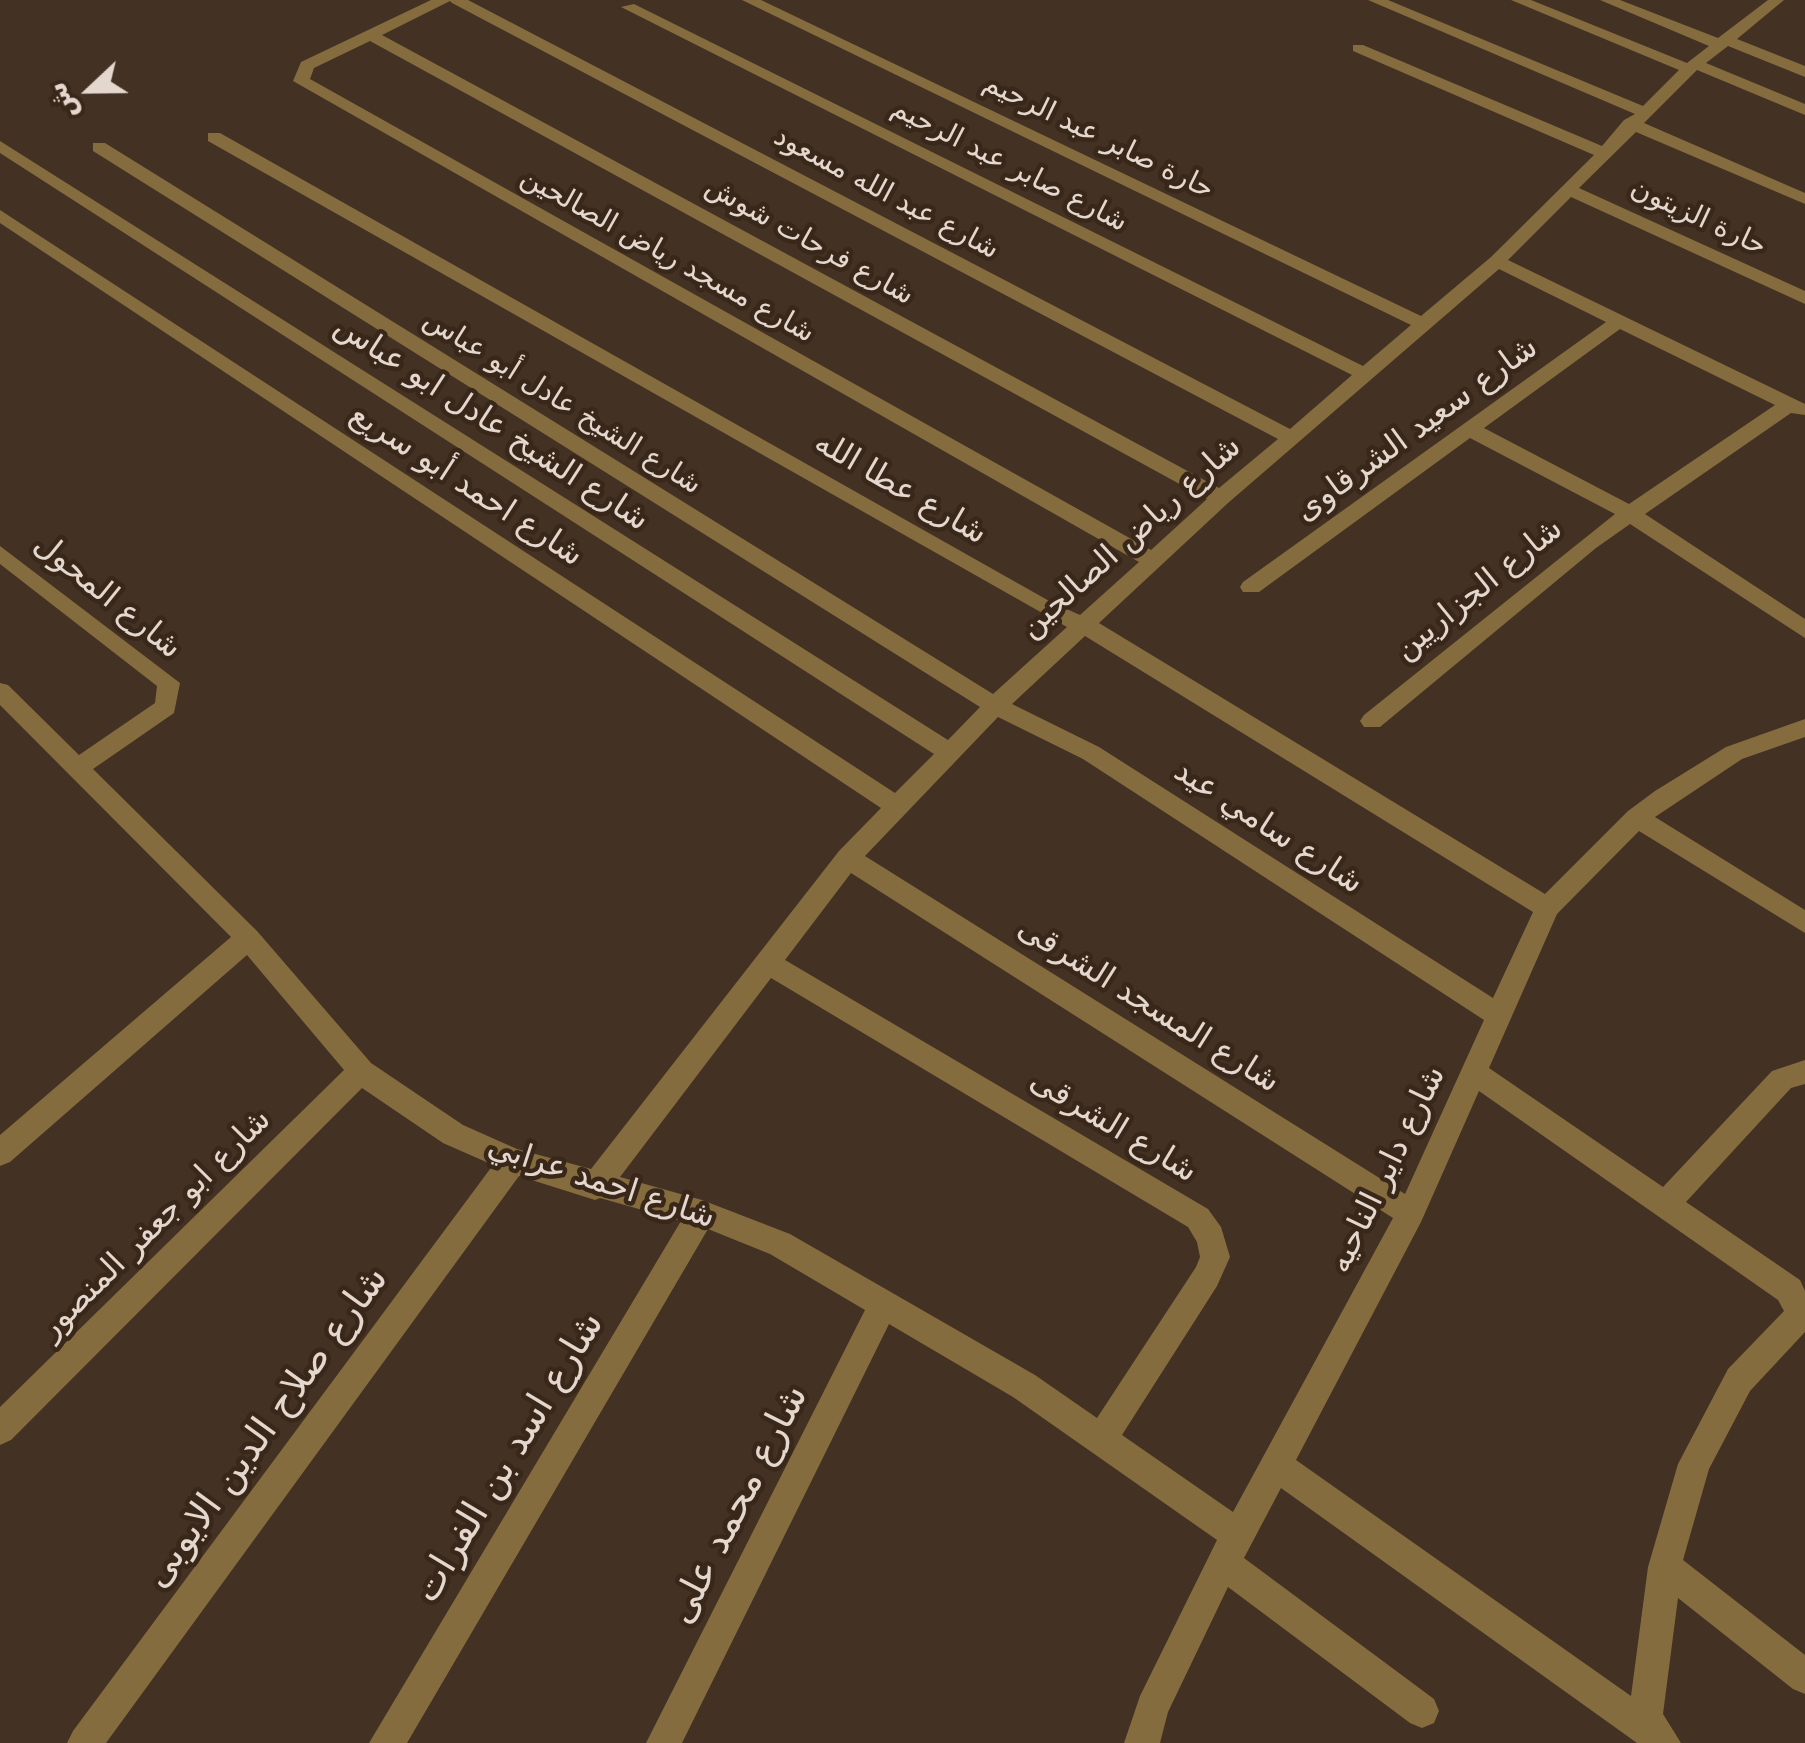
<!DOCTYPE html>
<meta charset="utf-8">
<style>
body{margin:0}
#map{position:relative;width:1805px;height:1743px;overflow:hidden;background:#433124;font-family:"DejaVu Sans","Noto Sans Arabic",sans-serif}
canvas{display:block}
.north{position:absolute;left:40px;top:40px;width:100px;height:100px;-webkit-text-stroke:8px #39271a;paint-order:stroke;rotate:248deg;font-size:28px;font-weight:700;line-height:40px;text-align:center;color:#e3d7ce}
.north::after{content:'';display:block;margin:auto;width:35px;height:45px;background:#e3d7ce;clip-path:polygon(50% 0,100% 100%,50% 72%,0 100%)}
</style>
<div id="map">
<canvas width="1805" height="1743"></canvas>
<div class="north">ش</div>
</div>
<script>
const context = document.querySelector('canvas').getContext('2d');
context.lineJoin = 'round';
const toPath = rows => new Path2D(rows.map(r => 'M' + r).join(''));
function fill(path, color) { context.fillStyle = color; context.fill(path, 'evenodd'); }
function drawText(font, color, halo, rows, align = 'center') {
  context.font = font + ' "DejaVu Sans","Noto Sans Arabic",sans-serif'; context.lineWidth = 9; context.setLineDash([]); context.textBaseline = 'middle'; context.strokeStyle = halo; context.fillStyle = color; for (const [text, x, y, turn = 0] of rows) {
    context.save(); context.translate(x, y); context.rotate((+turn || 0) * Math.PI / 180); context.textAlign = isNaN(turn) ? turn : align; if (halo) context.strokeText(text, 0, 0); context.fillText(text, 0, 0); context.restore();
  }
}
const minor = toPath([
 [431,0,468,0,1290,429,1352,375,621,7,634,4,1363,366,1411,325,742,0,761,0,1421,316,1491,257,1594,155,1353,51,1353,45,1363,45,1602,146,1624,120,1635,114,1368,0,1388,0,1643,106,1679,70,1511,0,1531,0,1687,63,1709,46,1600,0,1620,0,1718,38,1768,0,1784,0,1737,39,1805,66,1805,77,1728,46,1706,63,1805,104,1805,115,1697,70,1644,123,1805,193,1805,204,1636,132,1579,188,1805,291,1805,304,1571,197,1508,260,1805,404,1805,415,1791,413,1645,514,1805,619,1805,638,1630,524,1596,548,1380,727,1364,727,1360,721,1364,715,1615,514,1470,438,1259,592,1243,592,1240,587,1243,582,1606,322,1499,269,1228,503,1099,623,1545,894,1628,811,1655,791,1726,747,1805,719,1805,737,1742,759,1655,817,1805,910,1805,933,1639,831,1557,914,1489,1068,1663,1187,1772,1071,1805,1060,1805,1084,1791,1088,1686,1202,1800,1280,1805,1291,1805,1332,1750,1391,1709,1469,1683,1560,1805,1655,1805,1694,1793,1689,1678,1598,1663,1714,1681,1743,1637,1743,1281,1488,1244,1558,1434,1699,1439,1711,1434,1723,1422,1728,1410,1723,1228,1587,1168,1712,1160,1743,1124,1743,1140,1696,1217,1540,1013,1397,889,1324,682,1743,646,1743,865,1310,770,1254,708,1229,407,1743,369,1743,681,1221,600,1198,595,1200,519,1176,106,1743,67,1743,73,1731,493,1165,443,1143,362,1088,11,1440,0,1445,0,1407,344,1070,247,955,10,1162,0,1166,0,1135,231,937,0,705,0,683,8,685,79,755,155,703,157,686,0,564,0,546,180,683,174,713,93,769,257,931,371,1063,463,1125,517,1149,591,1169,839,851,881,808,0,223,0,210,895,793,934,754,0,153,0,141,948,740,980,707,93,151,93,143,105,143,993,694,1067,627,208,141,208,133,220,133,1051,602,1080,615,1139,562,293,81,301,62,431,0],
 [450,1,452,3,1278,439,1219,488,382,35,450,1],
 [370,41,1207,499,1151,550,310,79,314,68,370,41],
 [1620,329,1775,405,1629,504,1484,428,1620,329],
 [1085,636,1533,912,1493,998,1099,747,1012,704,1085,636],
 [998,717,1083,759,1484,1020,1405,1194,865,856,998,717],
 [851,873,1393,1218,1233,1512,1122,1435,1217,1286,1230,1257,1221,1227,1208,1209,785,960,851,873],
 [771,978,1188,1227,1197,1242,1200,1257,1196,1267,1097,1418,1035,1375,790,1234,702,1200,620,1177,771,978],
 [1479,1091,1778,1300,1784,1311,1728,1369,1678,1464,1648,1567,1631,1696,1296,1460,1421,1222,1479,1091]
]);
const farStreetnames = [
 ["حارة صابر عبد الرحيم",1098,137,26],
 ["شارع صابر عبد الرحيم",1009,166,27],
 ["شارع عبد الله مسعود",886,194,28],
 ["حارة الزيتون",1698,218,25],
 ["شارع فرحات شوش",809,242,29],
 ["شارع مسجد رياض الصالحين",667,256,29],
 ["شارع الشيخ عادل أبو عباس",562,403,32]
];
const streetNames = [
 ["شارع الشيخ عادل ابو عباس",491,424,33],
 ["شارع سعيد الشرقاوى",1417,430,-36],
 ["شارع احمد أبو سريع",466,486,33],
 ["شارع عطا الله",900,489,30],
 ["شارع رياض الصالحين",1131,538,-42],
 ["شارع الجزاريين",1479,590,-39],
 ["شارع المحول",107,597,39],
 ["شارع سامي عيد",1268,828,33],
 ["شارع المسجد الشرقى",1148,1006,32],
 ["شارع الشرقى",1113,1127,31],
 ["شارع داير الناحيه",1388,1170,-64],
 ["شارع احمد عرابي",601,1183,18],
 ["شارع ابو جعفر المنصور",156,1225,-45]
];
const nearStreetnames = [
 ["شارع صلاح الدين الايوبى",267,1428,-54],
 ["شارع اسد بن الفرات",510,1458,-59],
 ["شارع محمد على",739,1505,-63]
];
fill(minor, '#846c3e');
drawText('28px', '#e3d7ce', '#39271a', farStreetnames);
drawText('32px', '#e3d7ce', '#39271a', streetNames);
drawText('38px', '#e3d7ce', '#39271a', nearStreetnames);
</script>
